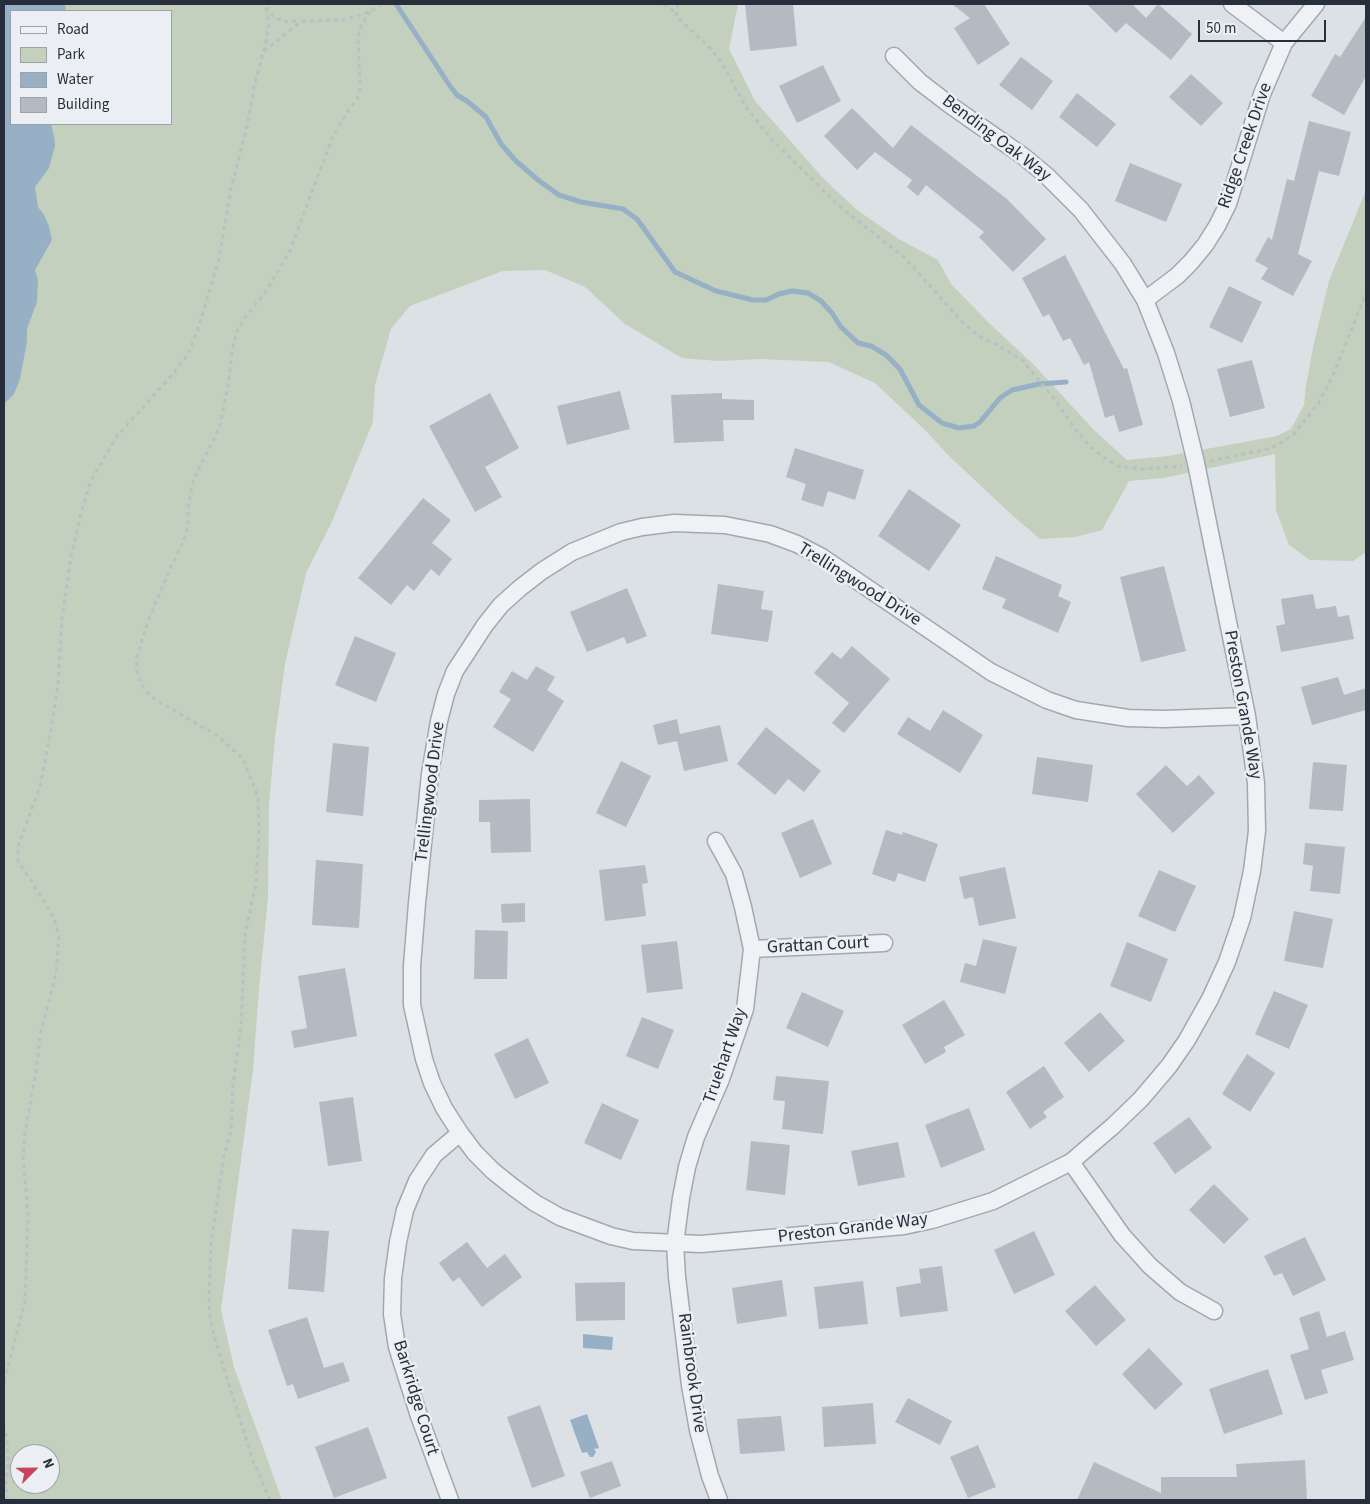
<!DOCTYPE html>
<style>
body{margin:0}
#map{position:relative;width:1370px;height:1504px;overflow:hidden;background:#dce1e6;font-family:"Source Sans 3",sans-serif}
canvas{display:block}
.frame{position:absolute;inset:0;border:5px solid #272f3c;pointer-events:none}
.legend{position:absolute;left:10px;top:10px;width:162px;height:115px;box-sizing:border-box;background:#ebeff4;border:1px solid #9da2aa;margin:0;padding:6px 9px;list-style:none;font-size:15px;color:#272f3c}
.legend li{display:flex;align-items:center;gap:10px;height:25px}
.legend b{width:25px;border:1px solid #9da2aa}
.north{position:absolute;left:10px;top:1444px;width:50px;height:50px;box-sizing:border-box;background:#ebeff4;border:1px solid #9da2aa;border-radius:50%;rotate:67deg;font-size:14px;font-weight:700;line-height:20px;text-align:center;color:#272f3c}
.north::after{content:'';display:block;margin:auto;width:18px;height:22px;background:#c9435f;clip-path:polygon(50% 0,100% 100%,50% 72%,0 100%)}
.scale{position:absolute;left:1198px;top:20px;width:128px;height:22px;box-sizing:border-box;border:2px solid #272f3c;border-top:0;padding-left:6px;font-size:15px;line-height:18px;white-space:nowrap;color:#272f3c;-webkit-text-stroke:4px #ebeff4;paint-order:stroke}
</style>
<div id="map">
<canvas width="1370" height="1504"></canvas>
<div class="frame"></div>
<ul class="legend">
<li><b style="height:6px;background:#eff1f4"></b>Road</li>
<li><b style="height:14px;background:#c3d0be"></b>Park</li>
<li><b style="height:14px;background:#98b0c5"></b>Water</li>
<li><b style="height:14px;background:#b4bac2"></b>Building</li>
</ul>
<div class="north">N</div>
<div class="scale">50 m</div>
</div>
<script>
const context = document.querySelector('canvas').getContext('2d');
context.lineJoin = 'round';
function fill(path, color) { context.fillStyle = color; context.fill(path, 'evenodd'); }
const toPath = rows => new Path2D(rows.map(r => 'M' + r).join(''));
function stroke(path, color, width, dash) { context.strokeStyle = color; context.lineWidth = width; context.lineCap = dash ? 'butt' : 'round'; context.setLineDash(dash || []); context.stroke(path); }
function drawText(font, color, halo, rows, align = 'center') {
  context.font = font + ' "Source Sans 3",sans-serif'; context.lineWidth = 5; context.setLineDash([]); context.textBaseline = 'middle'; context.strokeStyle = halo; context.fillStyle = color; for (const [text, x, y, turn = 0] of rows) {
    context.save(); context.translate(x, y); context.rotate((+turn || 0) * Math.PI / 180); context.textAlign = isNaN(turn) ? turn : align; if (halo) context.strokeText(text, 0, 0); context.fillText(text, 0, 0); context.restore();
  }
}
const green = toPath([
 [4,4,738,4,729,49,755,101,824,179,857,210,899,239,938,260,951,284,988,322,1034,365,1094,430,1127,460,1168,456,1277,436,1291,429,1304,405,1306,385,1314,343,1329,281,1366,190,1366,552,1353,561,1310,560,1289,545,1276,510,1275,454,1164,478,1129,481,1102,530,1075,537,1040,539,1013,516,948,455,927,432,875,383,829,362,760,359,718,361,682,358,625,324,585,287,545,270,503,271,410,306,391,329,375,385,373,422,331,524,306,573,285,664,275,738,269,805,268,897,259,989,253,1070,221,1310,234,1367,282,1500,4,1500],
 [11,11,171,11,171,124,11,124],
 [20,1454,50,1454,50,1484,20,1484]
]);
const water = toPath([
 [4,4,65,4,66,11,11,11,11,124,51,124,54,136,55,146,49,168,35,187,38,207,44,215,49,226,52,240,35,270,38,280,37,302,27,329,27,341,20,379,14,394,4,404],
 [583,1334,613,1337,612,1350,583,1348],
 [587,1414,599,1448,594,1449,596,1452,593,1457,590,1457,587,1452,582,1453,570,1420]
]);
const stream = toPath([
 [396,4,450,86,457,95,467,101,486,117,501,144,516,161,538,180,559,195,581,202,623,209,637,219,675,272,716,291,753,300,766,300,779,294,792,291,808,293,821,301,832,313,841,327,858,343,871,346,886,355,900,369,919,405,942,423,959,428,974,426,980,422,1000,398,1012,390,1039,384,1066,382]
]);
const building = toPath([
 [745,4,793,4,797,46,750,51],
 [952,4,984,4,1010,44,978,65,954,28,970,18],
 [1087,4,1132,4,1146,18,1158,4,1192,34,1171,60,1126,23,1116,33],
 [1366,17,1366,76,1344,115,1311,96,1335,54,1340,57],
 [1021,57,1053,81,1032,110,999,85],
 [823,65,841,101,797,123,779,86],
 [1191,74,1223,103,1201,126,1169,97],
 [1077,93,1116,124,1097,147,1059,117],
 [852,108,893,148,911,125,1007,199,1046,239,1013,272,979,237,984,232,926,185,918,196,907,187,912,180,875,152,857,170,824,136],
 [1309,121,1351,132,1339,176,1319,171,1298,254,1312,261,1293,296,1261,279,1268,268,1255,261,1268,237,1272,240,1287,179,1294,181],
 [1130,163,1182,184,1166,222,1115,201],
 [1065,255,1124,369,1127,368,1143,425,1119,432,1114,415,1105,418,1089,362,1084,365,1070,338,1063,341,1049,314,1043,317,1022,278],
 [1229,286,1262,302,1242,343,1209,327],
 [1252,360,1265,408,1230,417,1217,369],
 [620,391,630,429,567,445,557,406],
 [490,393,519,448,485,467,502,497,475,512,429,426],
 [722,393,722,399,754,400,754,420,723,420,724,441,674,443,671,395],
 [795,448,864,470,855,500,828,491,823,507,801,500,806,484,786,477],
 [909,489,961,525,929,571,878,536],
 [423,498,451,520,432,543,452,559,439,576,431,569,414,591,407,585,391,605,358,578],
 [996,556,1062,585,1058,596,1071,602,1058,633,1002,608,1006,599,982,589],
 [1164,566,1186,651,1141,662,1120,577],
 [718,584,764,591,761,609,773,611,768,642,711,634],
 [627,588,647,636,627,644,624,637,587,652,570,612],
 [1313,594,1316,609,1336,606,1338,617,1349,615,1354,639,1281,652,1276,626,1285,624,1281,599],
 [355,636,396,653,376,702,335,685],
 [852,646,890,679,844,733,832,723,849,703,814,673,832,652,841,659],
 [536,666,555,677,547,690,564,701,533,752,493,727,511,699,499,692,512,671,527,680],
 [1338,677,1344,695,1366,688,1366,710,1312,725,1301,687],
 [943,710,983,735,960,773,897,734,908,717,930,731],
 [677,719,680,734,720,725,728,761,684,771,677,741,658,745,653,725],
 [766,727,821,771,804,792,788,779,775,795,737,764],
 [333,743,369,747,363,816,326,812],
 [1037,757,1093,765,1088,802,1032,794],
 [621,761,651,776,626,827,596,813],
 [1313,762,1347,765,1343,811,1309,809],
 [1166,765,1187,786,1199,775,1215,793,1173,833,1136,794],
 [530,799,531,852,491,853,490,822,479,822,479,800],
 [813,819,832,864,800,878,781,833],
 [886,830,902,835,903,832,938,844,925,882,898,873,895,882,872,874],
 [1305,843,1345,847,1340,894,1310,891,1313,866,1303,864],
 [316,860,363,864,359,928,312,925],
 [645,865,648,883,642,884,646,916,605,921,599,870],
 [1005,867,1016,918,979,926,973,897,964,899,959,877],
 [1159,870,1196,886,1175,932,1138,916],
 [525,903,525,922,502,923,501,904],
 [1294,911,1333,919,1323,968,1284,961],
 [475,930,508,931,507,979,474,979],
 [983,939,1017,947,1005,994,960,982,965,963,976,966],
 [677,941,683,989,647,993,641,945],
 [1127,942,1168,959,1151,1002,1110,986],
 [345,968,357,1036,294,1048,291,1031,307,1028,298,976],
 [1274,991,1308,1005,1289,1049,1255,1034],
 [802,992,844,1011,828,1047,786,1028],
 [944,1000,965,1035,944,1047,946,1052,925,1064,902,1025],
 [1100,1012,1125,1041,1089,1072,1064,1043],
 [642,1017,674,1030,658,1069,626,1056],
 [528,1038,549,1083,515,1099,494,1054],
 [1247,1054,1275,1073,1250,1112,1222,1094],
 [1044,1066,1064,1097,1043,1112,1047,1117,1030,1129,1006,1092],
 [776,1076,829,1081,823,1134,782,1129,785,1101,773,1100],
 [353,1097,362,1161,328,1166,319,1102],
 [602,1103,639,1120,621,1160,584,1143],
 [969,1108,985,1150,941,1168,925,1125],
 [1189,1117,1212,1148,1175,1174,1153,1143],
 [751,1141,790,1145,785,1195,746,1190],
 [898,1142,905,1177,858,1186,851,1151],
 [1214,1184,1249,1219,1224,1244,1189,1210],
 [292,1229,329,1231,324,1292,288,1289],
 [1034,1231,1055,1275,1014,1294,994,1250],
 [1305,1237,1326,1280,1293,1296,1282,1273,1274,1276,1264,1256],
 [467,1242,487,1268,505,1254,522,1277,482,1307,459,1277,453,1282,439,1263],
 [942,1266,948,1311,900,1317,896,1287,921,1283,919,1269],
 [782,1280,787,1316,737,1324,732,1288],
 [863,1281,868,1324,819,1329,814,1287],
 [625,1282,625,1320,576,1321,575,1283],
 [1095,1285,1126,1320,1096,1346,1065,1311],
 [1319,1311,1327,1337,1345,1331,1354,1360,1321,1370,1328,1393,1305,1400,1290,1355,1309,1349,1299,1318],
 [307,1317,324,1368,343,1362,350,1381,298,1399,293,1384,287,1386,268,1330],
 [1149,1348,1183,1384,1155,1410,1122,1374],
 [1268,1369,1283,1414,1224,1434,1209,1389],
 [908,1398,952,1421,940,1445,895,1422],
 [873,1403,876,1444,824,1447,822,1407],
 [540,1405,565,1476,532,1488,507,1417],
 [781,1416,785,1451,740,1454,737,1419],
 [368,1427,387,1478,334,1498,315,1447],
 [978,1445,996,1487,968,1498,950,1457],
 [1305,1460,1307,1500,1077,1500,1094,1462,1161,1493,1161,1477,1237,1477,1236,1464],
 [612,1461,621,1486,590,1498,580,1472]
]);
const path = toPath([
 [664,4,675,12],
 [678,4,676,13,677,17,710,48,722,63,746,107,772,140,838,205,905,258,962,322,979,336,999,346,1023,361,1055,400,1076,430,1091,447,1102,456,1117,466,1142,469,1182,466],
 [266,7,275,18,287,22,300,21],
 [264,51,302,21,344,20,371,11,382,4],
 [1210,461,1268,449,1279,444,1294,434,1318,404,1334,373,1366,293],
 [4,1381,25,1302,28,1213,23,1156,25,1133,37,1066,40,1035,56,974,58,950,59,934,55,922,49,909,18,861,18,846,40,787,51,730,58,684,62,619,71,556,81,513,91,481,108,451,117,436,174,373,188,354,197,332,219,259,231,189,248,122,254,87,267,38,269,21,265,4],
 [4,1425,7,1438,8,1465,6,1480,7,1500],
 [270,1500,253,1461,216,1343,210,1317,209,1299,211,1244,224,1156,231,1131,233,1084,241,1027,245,934,256,884,259,832,258,797,243,759,218,736,156,700,144,689,138,675,136,661,148,621,170,569,184,540,188,526,188,509,192,485,199,468,220,427,229,380,232,350,237,331,246,316,264,294,289,253,333,136,349,109,357,100,360,88,358,37,362,23,371,11]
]);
const street = toPath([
 [1232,4,1284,43],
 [894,56,920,82,950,105,1023,156,1047,176,1081,210,1123,264,1145,300,1166,353,1181,401,1196,463,1247,716,1256,783,1257,831,1252,871,1242,918,1227,962,1210,999,1187,1040,1169,1066,1141,1099,1113,1126,1071,1162,993,1201,932,1220,904,1226,701,1244,633,1241,611,1236,560,1217,535,1203,513,1187,493,1171,475,1153,460,1133,444,1108,432,1083,424,1059,412,1005,412,966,417,903,430,774,439,721,446,694,455,671,485,625,501,605,520,588,542,571,572,552,621,532,642,527,674,523,725,525,770,534,797,544,822,557,991,672,1047,700,1076,710,1128,718,1164,719,1247,716],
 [1145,300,1177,276,1191,262,1205,245,1217,226,1228,204,1262,94,1284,43,1316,4],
 [716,841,734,874,743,907,752,949,745,1009,721,1079,696,1137,687,1167,681,1198,675,1244,677,1277,690,1385,698,1430,710,1476,719,1500],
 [752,949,884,943],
 [1071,1162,1122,1235,1150,1266,1180,1292,1214,1311],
 [450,1500,419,1416,397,1347,392,1314,393,1278,398,1242,405,1210,417,1181,434,1155,460,1133]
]);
const streetNames = [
 ["Bending Oak Way",996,139,37],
 ["Ridge Creek Drive",1246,146,-71],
 ["Trellingwood Drive",859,585,32],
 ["Preston Grande Way",1242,705,80],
 ["Trellingwood Drive",431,792,-83],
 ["Grattan Court",818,946,-3],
 ["Truehart Way",726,1056,-71],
 ["Preston Grande Way",853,1229,-7],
 ["Rainbrook Drive",691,1373,82],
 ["Barkridge Court",415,1398,73]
];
fill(green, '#c3d0be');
fill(water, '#98b0c5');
stroke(stream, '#98b0c5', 5);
fill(building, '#b4bac2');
stroke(street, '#a2a8b0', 19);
stroke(path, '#bbbfc4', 3, [4, 4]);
stroke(street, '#eff1f4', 16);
drawText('18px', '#272f3c', '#ebeff4', streetNames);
</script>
